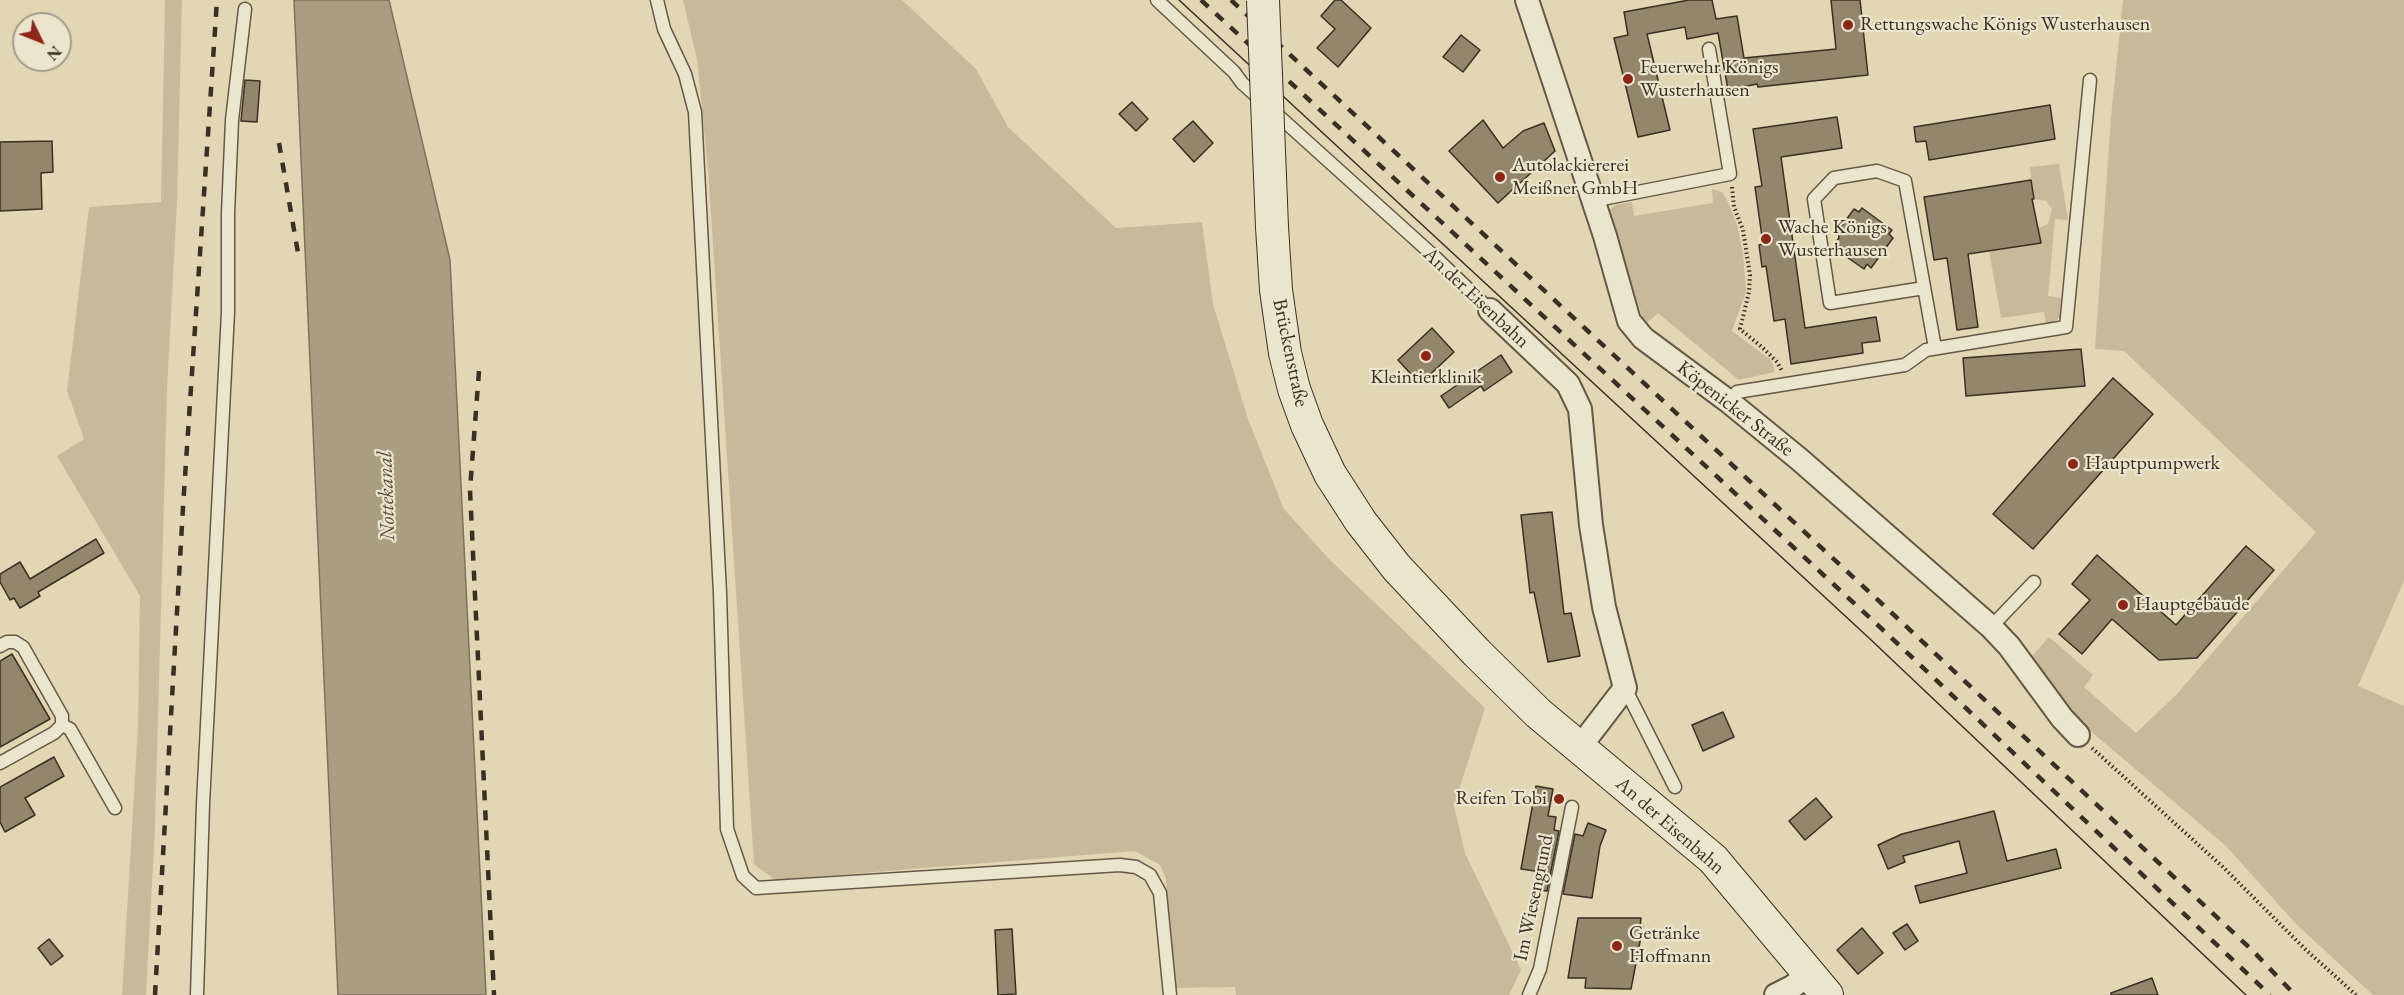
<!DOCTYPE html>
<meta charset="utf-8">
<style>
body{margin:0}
#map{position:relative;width:2404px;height:995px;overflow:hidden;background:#e2d7b4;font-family:"EB Garamond",serif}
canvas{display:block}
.north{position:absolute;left:12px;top:12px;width:60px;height:60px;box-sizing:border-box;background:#ece5ce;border:2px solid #a59c89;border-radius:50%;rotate:133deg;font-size:16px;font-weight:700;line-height:24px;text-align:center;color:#3b2f21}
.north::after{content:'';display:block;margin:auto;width:21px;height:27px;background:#8f2418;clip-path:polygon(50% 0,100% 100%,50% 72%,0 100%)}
</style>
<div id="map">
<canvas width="2404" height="995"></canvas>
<div class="north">N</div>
</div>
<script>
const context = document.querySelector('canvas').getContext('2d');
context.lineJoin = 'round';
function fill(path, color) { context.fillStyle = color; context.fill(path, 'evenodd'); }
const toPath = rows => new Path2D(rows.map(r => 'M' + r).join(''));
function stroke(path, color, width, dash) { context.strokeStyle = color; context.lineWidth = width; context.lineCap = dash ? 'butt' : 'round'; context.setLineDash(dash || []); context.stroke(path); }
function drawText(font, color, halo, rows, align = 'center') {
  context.font = font + ' "EB Garamond",serif'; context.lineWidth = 4.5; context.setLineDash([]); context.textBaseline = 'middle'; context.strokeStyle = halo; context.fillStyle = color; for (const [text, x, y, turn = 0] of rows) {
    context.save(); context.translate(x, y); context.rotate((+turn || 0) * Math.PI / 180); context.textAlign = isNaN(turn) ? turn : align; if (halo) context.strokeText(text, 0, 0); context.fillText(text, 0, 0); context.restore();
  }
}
const green = toPath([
 [165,0,182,0,177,203,167,389,155,828,146,995,122,995,138,727,140,596,57,456,84,439,67,391,89,207,161,202],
 [683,0,902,0,976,69,1008,127,1116,228,1202,222,1213,304,1248,419,1284,509,1329,559,1485,708,1454,806,1465,853,1521,970,1509,995,1236,995,1235,987,1174,988,1166,879,1160,865,1135,851,775,880,754,864,708,169,697,59],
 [2123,0,2404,0,2404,581,2358,686,2404,706,2404,995,2373,995,2296,924,2226,846,2067,711,2026,663,2049,637,2093,675,2084,687,2136,733,2177,694,2316,532,2124,351,2095,349,2111,117],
 [2059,164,2068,220,2055,219,2048,296,2061,298,2060,317,2054,322,2046,324,2044,312,2001,318,1989,251,2040,243,2039,228,2048,224,2052,209,2046,201,2034,199,2030,167],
 [1712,189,1722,192,1728,202,1737,225,1743,253,1746,292,1732,331,1771,360,1774,367,1774,372,1739,380,1658,313,1647,323,1643,319,1608,211,1616,205,1632,202,1634,216,1713,203]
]);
const water = toPath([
 [294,0,389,0,450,260,486,995,338,995,294,0]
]);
const building = toPath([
 [1335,0,1341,0,1371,28,1338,67,1317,48,1335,29,1321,16,1335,0],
 [1689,0,1712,0,1716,19,1737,16,1744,58,1836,49,1831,0,1860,0,1868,75,1758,87,1757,84,1728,90,1718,33,1687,39,1685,27,1647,34,1670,130,1638,137,1614,38,1628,35,1624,12,1689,0],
 [1461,35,1480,50,1463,72,1443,57,1461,35],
 [245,80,260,81,257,122,241,121,245,80],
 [1132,102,1148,119,1136,131,1119,114,1132,102],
 [2050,105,2055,139,1929,160,1926,141,1916,142,1914,127,2050,105],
 [1837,117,1842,148,1781,157,1805,328,1876,317,1880,341,1862,343,1863,353,1791,364,1785,319,1774,321,1766,266,1762,267,1759,245,1763,244,1755,187,1762,186,1753,129,1837,117],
 [1483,120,1503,148,1523,131,1544,123,1555,151,1498,203,1449,151,1483,120],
 [1193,121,1213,143,1194,162,1173,139,1193,121],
 [52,141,53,172,41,173,42,209,0,211,0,142,52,141],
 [2031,180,2034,199,2032,199,2041,243,1968,254,1978,327,1957,330,1947,258,1934,260,1924,197,2031,180],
 [1862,208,1892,230,1889,234,1893,238,1871,268,1867,264,1864,269,1841,253,1840,246,1835,243,1839,238,1838,231,1854,209,1859,212,1862,208],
 [1432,328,1454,352,1420,384,1398,360,1432,328],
 [2081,349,2085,386,1966,396,1963,358,2081,349],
 [1501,355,1512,372,1484,391,1481,386,1449,408,1441,396,1501,355],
 [2113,378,2153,414,2033,549,1993,514,2113,378],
 [1552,512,1564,614,1571,613,1580,656,1548,662,1534,592,1530,593,1521,515,1552,512],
 [96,539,104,553,38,592,40,596,20,608,14,598,10,600,0,582,0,574,20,562,30,579,96,539],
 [2246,546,2274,570,2197,658,2159,660,2112,619,2082,654,2059,634,2090,600,2072,584,2097,555,2176,625,2246,546],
 [12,654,50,719,0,747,0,661,12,654],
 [1723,712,1734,737,1703,751,1692,725,1723,712],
 [54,757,64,776,25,798,35,815,5,832,0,822,0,787,54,757],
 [1536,786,1553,789,1548,816,1556,817,1554,830,1559,831,1547,891,1538,890,1542,872,1521,869,1536,786],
 [1816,798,1832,817,1805,840,1789,821,1816,798],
 [1994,811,2007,861,2056,849,2061,868,1920,903,1915,886,1967,873,1959,841,1903,856,1905,862,1888,869,1878,845,1902,834,1994,811],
 [1588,823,1606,830,1600,846,1592,898,1563,894,1575,834,1583,836,1588,823],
 [1578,918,1641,918,1640,927,1643,926,1631,989,1585,988,1586,978,1568,978,1578,918],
 [1907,924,1918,941,1905,950,1893,933,1907,924],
 [1862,928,1883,953,1858,974,1837,950,1862,928],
 [1012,929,1016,994,998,995,995,930,1012,929],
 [49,939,63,956,51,965,38,948,49,939],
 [2152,978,2158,995,2111,995,2111,993,2152,978]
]);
const path = toPath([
 [1732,187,1734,207,1743,230,1750,275,1749,292,1740,329,1763,348,1777,362,1782,371],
 [2092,748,2225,869,2304,948,2356,995]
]);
const service = toPath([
 [657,0,664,29,685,74,695,112,720,593,727,829,743,876,756,888,1120,865,1136,867,1150,875,1160,893,1170,995],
 [1157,0,1234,72,1242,83,1436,258,1490,310],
 [1592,201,1730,174,1709,49],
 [1924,288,1830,303,1814,199,1834,178,1877,171,1905,181,1935,348],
 [1728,401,1737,392,1905,365,1926,350,2066,327,2090,80],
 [1991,627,2034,582],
 [0,646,7,642,15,642,23,647,62,716,62,725,54,733,0,763],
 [1625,688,1675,787],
 [62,725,70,729,115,808],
 [197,995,203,804,228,312,228,213,232,120,245,9],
 [1529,995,1540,969,1572,807]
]);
const minor = toPath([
 [1527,0,1605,236,1629,321,1643,338,1728,401,1799,459,1991,627,2009,646,2062,718,2078,735],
 [1490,310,1568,384,1580,409,1591,525,1604,607,1625,688,1579,748],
 [1776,995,1792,987,1809,974]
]);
const secondary = toPath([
 [1272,227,1276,290,1285,353,1294,389,1307,425,1330,474,1361,522,1397,568,1477,653,1538,713,1713,859,1827,995]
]);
const tram = toPath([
 [1179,0,1869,638,2246,995]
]);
const rail = toPath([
 [1201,0,1882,629,2270,995],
 [1231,0,1894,615,2253,951,2295,995],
 [279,143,298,253],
 [479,371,470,490,494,995],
 [155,995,183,507,217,0]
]);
const secondaryBridge = toPath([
 [1263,0,1272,227]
]);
const markers = [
 [1848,25,6,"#8f2418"],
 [1628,79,6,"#8f2418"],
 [1500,177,6,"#8f2418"],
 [1766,239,6,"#8f2418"],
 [1426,356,6,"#8f2418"],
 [2073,464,6,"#8f2418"],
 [2123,605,6,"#8f2418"],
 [1559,799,6,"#8f2418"],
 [1617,946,6,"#8f2418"]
];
const poiNames = [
 ["Rettungswache Königs Wusterhausen",1860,25],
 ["Feuerwehr Königs",1640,68],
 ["Wusterhausen",1640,91],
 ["Autolackiererei",1512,166],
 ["Meißner GmbH",1512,189],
 ["Wache Königs",1778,228],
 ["Wusterhausen",1778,251],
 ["Kleintierklinik",1426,378,"center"],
 ["Hauptpumpwerk",2085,464],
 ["Hauptgebäude",2135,605],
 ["Reifen Tobi",1547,799,"right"],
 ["Getränke",1629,934],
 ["Hoffmann",1629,957]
];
const streetNames = [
 ["An der Eisenbahn",1476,298,43],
 ["Brückenstraße",1290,353,78],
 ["Köpenicker Straße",1735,409,38],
 ["An der Eisenbahn",1670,826,41],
 ["Im Wiesengrund",1534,898,-78]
];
const waterNames = [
 ["Nottekanal",387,496,-92]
];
fill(green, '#c6ba9b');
fill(water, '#a99e82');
stroke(water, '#7d725b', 1.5);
fill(building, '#92866d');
stroke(building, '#3b2f21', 1.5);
stroke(service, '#655946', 15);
stroke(minor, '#655946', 26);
stroke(secondary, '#3b2f21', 34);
stroke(path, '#3b2f21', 4, [1.5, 3]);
stroke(service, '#ece5ce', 12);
stroke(minor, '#ece5ce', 22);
stroke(secondary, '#ece5ce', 32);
stroke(tram, '#3b2f21', 1.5);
stroke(rail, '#3b2f21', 4.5, [10, 10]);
stroke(secondaryBridge, '#3b2f21', 34, []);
stroke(secondaryBridge, '#ece5ce', 32);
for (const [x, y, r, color] of markers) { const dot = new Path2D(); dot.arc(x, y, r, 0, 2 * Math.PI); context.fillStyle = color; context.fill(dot); stroke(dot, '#ece5ce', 2); }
drawText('20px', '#3b2f21', '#ece5ce', poiNames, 'left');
drawText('20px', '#3b2f21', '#ece5ce', streetNames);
drawText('italic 21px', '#564b39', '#ece5ce', waterNames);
</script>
